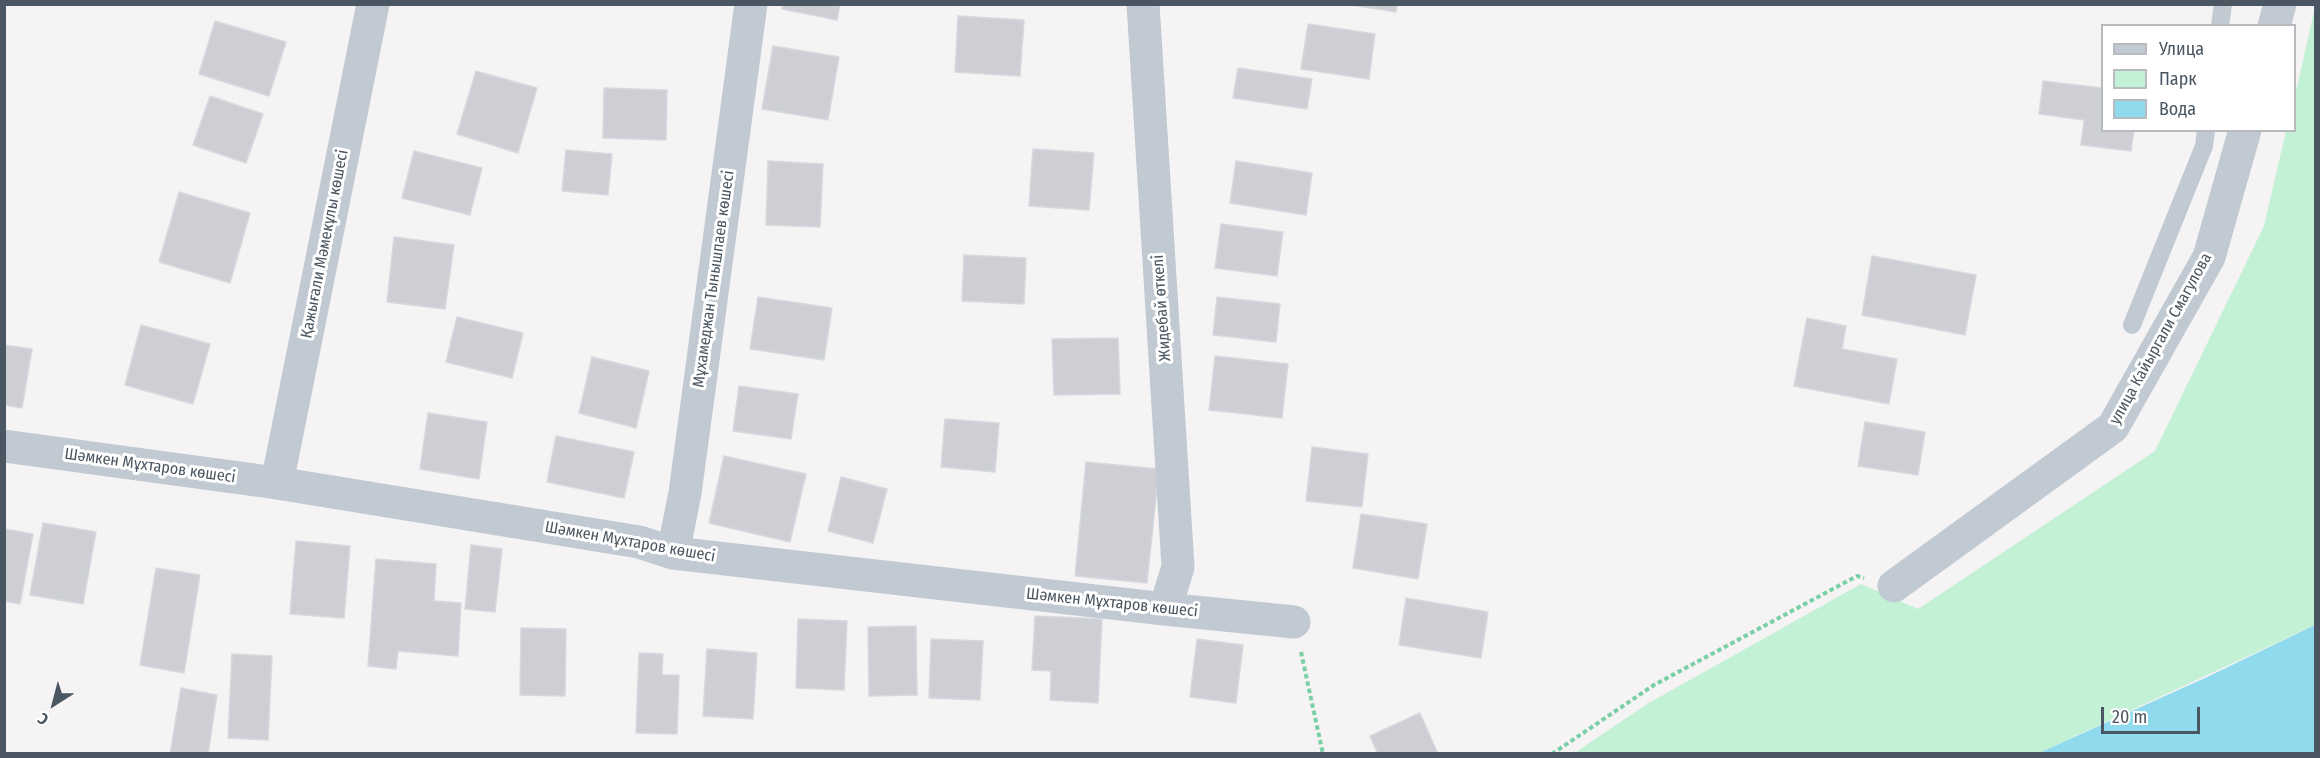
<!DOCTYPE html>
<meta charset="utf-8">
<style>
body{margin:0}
#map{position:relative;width:2320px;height:758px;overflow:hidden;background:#f5f3f3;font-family:"Fira Sans Condensed",sans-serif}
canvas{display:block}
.frame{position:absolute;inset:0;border:6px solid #4a5661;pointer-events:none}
.legend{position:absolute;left:2101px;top:24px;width:195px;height:108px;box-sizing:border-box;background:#fff;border:2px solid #b7bbc0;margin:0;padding:8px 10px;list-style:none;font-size:18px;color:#4a5661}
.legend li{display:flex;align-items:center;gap:12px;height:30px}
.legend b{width:30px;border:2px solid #b7bbc0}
.north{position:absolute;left:24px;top:674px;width:60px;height:60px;-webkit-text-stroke:4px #fff;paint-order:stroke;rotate:216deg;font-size:16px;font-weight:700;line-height:24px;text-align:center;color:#4a5661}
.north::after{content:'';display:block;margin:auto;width:21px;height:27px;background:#4a5661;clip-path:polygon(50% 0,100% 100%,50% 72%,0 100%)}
.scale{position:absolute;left:2101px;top:707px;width:99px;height:27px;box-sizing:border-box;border:3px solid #4a5661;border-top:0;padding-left:8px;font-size:18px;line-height:21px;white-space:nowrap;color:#4a5661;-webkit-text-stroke:4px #fff;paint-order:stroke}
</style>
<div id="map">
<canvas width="2320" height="758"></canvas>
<div class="frame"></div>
<ul class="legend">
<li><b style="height:8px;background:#c1cad2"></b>Улица</li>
<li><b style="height:16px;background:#c3f1d5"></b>Парк</li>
<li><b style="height:16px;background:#90daee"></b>Вода</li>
</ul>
<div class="north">С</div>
<div class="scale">20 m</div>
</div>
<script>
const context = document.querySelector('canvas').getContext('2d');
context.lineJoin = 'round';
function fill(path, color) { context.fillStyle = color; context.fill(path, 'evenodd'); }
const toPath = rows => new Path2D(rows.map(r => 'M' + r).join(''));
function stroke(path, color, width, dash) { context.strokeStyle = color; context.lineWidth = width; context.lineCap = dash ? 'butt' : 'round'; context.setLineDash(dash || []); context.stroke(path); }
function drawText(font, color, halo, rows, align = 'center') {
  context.font = font + ' "Fira Sans Condensed",sans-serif'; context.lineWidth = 6; context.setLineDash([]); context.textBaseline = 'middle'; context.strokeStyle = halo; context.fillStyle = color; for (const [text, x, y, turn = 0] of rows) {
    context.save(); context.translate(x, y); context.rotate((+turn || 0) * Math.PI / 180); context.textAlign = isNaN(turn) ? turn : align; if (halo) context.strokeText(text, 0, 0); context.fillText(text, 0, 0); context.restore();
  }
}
const green = toPath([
 [2315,7,2315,625,2039,753,1573,754,1647,704,1861,584,1918,609,2155,451,2264,226,2286,131,2294,130,2295,96]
]);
const water = toPath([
 [2315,625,2315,753,2039,753,2207,677]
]);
const building = toPath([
 [783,4,840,4,837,20,782,9,783,4],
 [1346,4,1397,4,1396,12,1346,4],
 [958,16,1024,20,1020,76,955,72,958,16],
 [215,21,286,42,269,96,199,74,215,21],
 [1308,24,1375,34,1369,79,1301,69,1308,24],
 [773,46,839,57,828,120,762,109,773,46],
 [1238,68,1312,79,1307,109,1233,98,1238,68],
 [476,71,537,88,518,153,457,134,476,71],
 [2043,81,2102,88,2102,130,2134,130,2131,151,2081,145,2084,120,2039,114,2043,81],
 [604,88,667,90,666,140,603,138,604,88],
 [210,96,263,114,246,163,193,145,210,96],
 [1033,149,1094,153,1089,210,1029,206,1033,149],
 [566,150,612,154,608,195,562,191,566,150],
 [414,151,482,168,470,215,402,198,414,151],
 [768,161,823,164,820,227,766,225,768,161],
 [1236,161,1312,173,1306,215,1230,203,1236,161],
 [179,192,250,213,230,283,159,262,179,192],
 [1221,224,1283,232,1277,276,1215,268,1221,224],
 [394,237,454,245,445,309,387,302,394,237],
 [964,255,1026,258,1024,304,962,301,964,255],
 [1872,256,1976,275,1965,335,1862,315,1872,256],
 [758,297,832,308,824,360,750,349,758,297],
 [1217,297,1280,304,1276,342,1213,335,1217,297],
 [457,317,523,333,512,378,446,362,457,317],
 [1807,318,1846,326,1842,349,1897,359,1889,404,1794,386,1807,318],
 [141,325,210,344,193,404,125,385,141,325],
 [1118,338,1120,394,1054,395,1052,339,1118,338],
 [4,345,32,349,22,408,4,405,4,345],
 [1215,356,1288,364,1282,418,1209,410,1215,356],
 [592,357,649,371,636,428,579,413,592,357],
 [739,386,798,394,791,439,733,431,739,386],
 [428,413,487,422,479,479,420,469,428,413],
 [945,419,999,423,995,472,941,467,945,419],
 [1865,422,1925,432,1918,475,1858,466,1865,422],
 [556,436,634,452,624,498,547,482,556,436],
 [1312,447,1368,454,1362,507,1306,501,1312,447],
 [724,456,806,474,790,542,709,523,724,456],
 [1086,462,1159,469,1147,583,1075,576,1086,462],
 [841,477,887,489,873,543,828,531,841,477],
 [1361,514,1427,524,1418,579,1353,568,1361,514],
 [43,523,96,532,83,604,30,595,43,523],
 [4,529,33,534,20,604,4,601,4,529],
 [296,541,350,546,344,618,290,614,296,541],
 [471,545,502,549,495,612,465,609,471,545],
 [376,559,436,564,434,601,461,603,458,656,398,651,396,669,368,666,376,559],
 [156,568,200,575,184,673,140,665,156,568],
 [1406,598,1488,612,1481,658,1399,645,1406,598],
 [1035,616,1102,619,1098,703,1050,700,1051,671,1032,670,1035,616],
 [798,619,847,621,844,690,796,688,798,619],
 [916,626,917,695,869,696,868,627,916,626],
 [521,628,566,629,565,696,520,695,521,628],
 [931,639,983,641,980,700,929,698,931,639],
 [1197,639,1243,645,1236,703,1190,697,1197,639],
 [707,649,757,653,753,719,703,716,707,649],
 [639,653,663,654,662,675,679,675,677,734,636,733,639,653],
 [232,654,272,656,268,740,228,738,232,654],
 [181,688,217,695,208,754,170,754,181,688],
 [1420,713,1438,754,1378,754,1370,736,1420,713]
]);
const path = toPath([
 [1301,652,1323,754],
 [1552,754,1654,685,1857,576,1864,578]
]);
const lane = toPath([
 [2220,26,2223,4],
 [2132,325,2204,146,2206,130]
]);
const street = toPath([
 [1143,4,1178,567,1165,609],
 [2274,26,2280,4],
 [4,446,277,483,639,542,673,553,1165,609,1294,622],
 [277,483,373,4],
 [673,553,685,493,751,4],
 [1894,586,2113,427,2209,257,2245,130]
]);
const streetNames = [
 ["Қажығали Мәмекұлы көшесі",325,244,-79],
 ["Мұхамеджан Тынышпаев көшесі",714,279,-82],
 ["Жидебай өткелі",1162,308,-94],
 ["улица Кайыргали Смагулова",2161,339,-61],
 ["Шәмкен Мұхтаров көшесі",150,466,8],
 ["Шәмкен Мұхтаров көшесі",630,542,10],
 ["Шәмкен Мұхтаров көшесі",1112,603,6]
];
fill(green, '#c3f1d5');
fill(water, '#90daee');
fill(building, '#cdcfd5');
stroke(building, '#d7d9de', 1.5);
stroke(path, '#7ad0a6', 4, [4.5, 3]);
stroke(lane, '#c1cad2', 18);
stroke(street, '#c1cad2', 33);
drawText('16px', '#4a5661', '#fff', streetNames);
</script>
